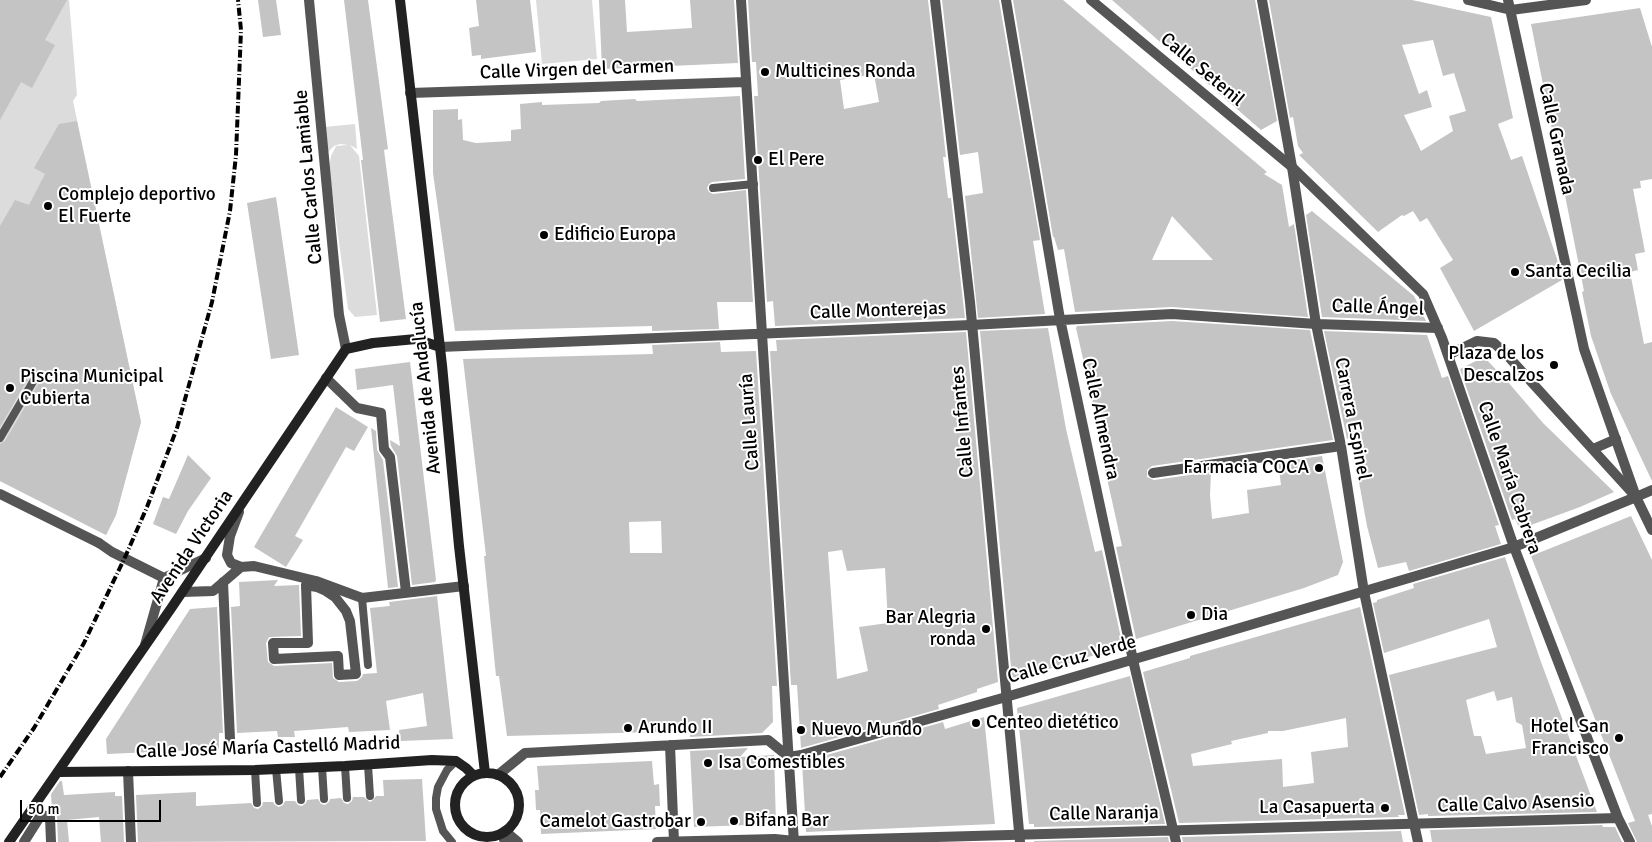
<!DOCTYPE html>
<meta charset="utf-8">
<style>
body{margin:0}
#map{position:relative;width:1652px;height:842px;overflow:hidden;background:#fff;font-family:Signika,sans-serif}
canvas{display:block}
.scale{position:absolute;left:20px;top:800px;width:141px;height:22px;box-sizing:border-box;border:2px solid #000;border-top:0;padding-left:6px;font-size:15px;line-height:18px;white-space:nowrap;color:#000;-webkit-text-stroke:4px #fff;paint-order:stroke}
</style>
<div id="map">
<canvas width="1652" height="842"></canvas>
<div class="scale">50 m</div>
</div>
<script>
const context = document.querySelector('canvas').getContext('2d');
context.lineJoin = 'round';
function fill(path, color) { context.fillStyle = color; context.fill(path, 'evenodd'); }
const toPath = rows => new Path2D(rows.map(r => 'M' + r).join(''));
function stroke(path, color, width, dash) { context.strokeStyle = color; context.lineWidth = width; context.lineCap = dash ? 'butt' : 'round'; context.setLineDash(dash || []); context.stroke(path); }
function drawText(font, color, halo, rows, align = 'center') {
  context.font = font + ' Signika,sans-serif'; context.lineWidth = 4; context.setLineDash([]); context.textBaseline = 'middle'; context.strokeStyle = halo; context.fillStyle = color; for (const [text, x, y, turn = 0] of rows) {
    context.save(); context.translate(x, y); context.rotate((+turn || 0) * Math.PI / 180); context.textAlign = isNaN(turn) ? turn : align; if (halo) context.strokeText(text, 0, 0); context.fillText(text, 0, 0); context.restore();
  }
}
const green = toPath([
 [0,0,69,0,77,95,73,101,141,422,116,515,106,535,0,481],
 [536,0,592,0,597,59,542,64],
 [355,124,357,149,350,145,359,156,377,315,355,317,348,309,329,168,331,156,336,146,348,145,340,144,334,146,327,153,325,127]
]);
const building = toPath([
 [0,0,67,0,45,40,55,45,32,88,21,82,0,120],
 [258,0,276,0,281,35,263,37],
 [344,0,368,0,388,149,384,150,406,319,380,322,361,160,363,160],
 [476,0,530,0,536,52,481,59,481,55,472,56,469,28,479,26],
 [599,0,625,0,627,32,692,28,690,0,734,0,738,63,602,69],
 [748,0,928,0,946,157,943,157,948,198,951,198,965,318,775,326,773,301,767,302,754,96,758,96,756,62,752,62],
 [874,74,879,102,844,109,840,80],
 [942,0,999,0,1040,240,1033,241,1045,314,978,318,965,196,983,193,978,152,960,155],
 [1013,0,1063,0,1267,172,1264,174,1282,185,1289,227,1294,224,1308,317,1172,307,1075,312,1064,249,1058,250,1054,237,1053,237],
 [1172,216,1213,260,1152,260],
 [1112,0,1255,0,1277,121,1261,130],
 [1269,0,1412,0,1491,17,1513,118,1498,124,1511,160,1522,156,1557,259,1562,280,1474,331,1440,268,1453,260,1427,218,1420,222,1413,211,1404,216,1402,215,1378,232,1299,155,1303,153,1298,146,1293,117,1290,118],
 [1433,40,1443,76,1454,73,1466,111,1449,116,1453,131,1421,151,1404,115,1432,107,1427,90,1419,94,1402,45],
 [1640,8,1652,47,1652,179,1640,181,1641,188,1633,189,1645,252,1635,254,1638,270,1630,272,1644,344,1652,342,1652,481,1611,394,1591,336,1582,292,1584,291,1531,24],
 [740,96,745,179,712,182,709,184,707,188,709,192,713,194,746,190,753,302,717,302,719,329,652,331,652,326,455,331,433,173,433,110,458,109,458,120,462,119,463,140,476,143,511,141,511,130,521,129,520,104,542,102,542,105,599,103,601,101,635,99,637,101],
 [77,121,141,422,116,515,106,535,0,481,0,444,5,441,43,376,39,370,32,372,0,427,0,226,15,200,29,205,45,174,34,168,59,124],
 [276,197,299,355,271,359,247,203],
 [1312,211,1414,296,1426,321,1322,317,1306,215],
 [1172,321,1310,330,1333,440,1152,466,1147,470,1147,477,1154,480,1211,472,1210,495,1212,519,1249,513,1247,490,1281,485,1278,462,1322,456,1343,562,1338,575,1304,588,1136,639,1116,547,1122,546,1097,433,1100,433,1094,407,1076,328,1077,326],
 [1048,328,1066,429,1095,552,1102,550,1122,643,1117,644,1118,648,1016,679,1015,677,1012,678,980,331],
 [1324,331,1427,335,1442,378,1448,376,1499,525,1495,526,1501,544,1409,571,1406,562,1378,568,1367,526,1351,438,1347,439],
 [966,332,998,682,977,689,977,692,938,705,939,709,801,748,797,685,791,685,770,351,777,351,776,340],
 [842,550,847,571,885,568,888,623,859,627,868,671,837,679,828,552],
 [720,342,721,352,756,351,777,686,772,686,773,722,762,733,690,737,690,731,507,736,499,676,496,676,484,556,486,556,463,359,653,354,652,345],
 [661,521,662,553,630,553,629,522],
 [1484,357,1508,382,1543,423,1614,492,1580,507,1520,529,1515,519,1512,520,1460,369],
 [410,362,436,580,435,582,412,585,397,456,391,446,390,440,400,446,393,385,357,390,355,369],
 [336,407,368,427,354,451,346,447,295,536,303,540,286,567,254,547],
 [371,428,376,431,377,450,383,460,398,587,388,588],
 [188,455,211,478,188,511,176,534,153,524,163,497,169,499],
 [1631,516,1652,560,1652,814,1648,815,1652,826,1652,842,1637,842,1628,823,1635,821,1531,556],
 [1505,557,1541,662,1597,812,1428,816,1428,814,1419,815,1389,675,1497,647,1489,619,1384,653,1373,603,1377,602,1377,600,1414,588,1413,584],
 [1494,691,1497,701,1512,697,1516,722,1522,725,1526,748,1486,754,1481,736,1474,736,1466,700],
 [278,580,274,586,299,585,301,636,269,637,266,643,268,662,274,666,332,663,333,678,339,682,357,681,362,677,363,674,377,673,370,608,390,606,389,602,437,596,453,739,400,741,399,730,427,726,423,693,386,701,390,730,349,732,348,727,294,731,295,737,278,737,277,731,237,733,231,607,240,606,239,582],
 [217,607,223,733,219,733,219,749,107,754,106,739,190,609],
 [1360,607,1405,815,1398,815,1399,817,1179,823,1143,672,1190,658,1190,656],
 [1346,718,1348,747,1311,752,1314,783,1283,787,1282,759,1193,766,1191,754,1232,744,1231,741,1268,733,1268,731,1283,731],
 [1130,676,1165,824,1034,827,1034,824,1029,824,1017,708],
 [984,717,995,824,806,832,802,762,943,722,945,729],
 [748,748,740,757,774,755,776,824,694,827,690,751],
 [652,761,654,785,659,784,660,806,655,806,656,829,541,834,540,810,536,810,535,790,539,790,537,766],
 [422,779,426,841,138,842,136,795,196,792,196,806,251,803,254,808,258,809,262,806,263,802,273,802,275,805,279,807,283,805,285,801,295,801,298,805,302,806,306,803,307,800,318,799,321,804,325,805,329,802,330,799,341,798,344,803,348,804,352,801,353,797,364,797,366,799,370,802,373,800,376,796,384,796,383,780],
 [60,781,62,781,64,795,115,792,115,796,122,796,124,842,101,842,99,817,67,820,69,842,58,842,57,817,56,814,52,810,51,794],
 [1602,825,1603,827,1615,827,1622,842,1432,842,1430,830],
 [1401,831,1403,842,1183,842,1182,837],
 [1168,837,1169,842,1034,842,1034,841]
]);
const service = toPath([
 [713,188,754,184],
 [0,438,37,375],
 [362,598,368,665],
 [368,765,370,796],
 [345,766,347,798],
 [322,767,324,799],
 [299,768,301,800],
 [276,769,279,801],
 [255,770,257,803],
 [452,842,443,831,436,809,436,798,438,787,447,770,456,761]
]);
const pedestrian = toPath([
 [1262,0,1292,167,1316,324,1341,446,1364,592,1418,842],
 [1316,324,1438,328],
 [1153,473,1341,446],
 [99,543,112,552,164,578,206,558],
 [306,585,317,587,326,591,335,597,346,611,350,621,356,674,339,675,338,656,274,659,273,643,308,643,306,585],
 [145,645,164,578],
 [24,842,41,815,50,817,51,842]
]);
const minor = toPath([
 [309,0,339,315,346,349],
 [741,0,794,842],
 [1006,0,1060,319,1133,660,1176,842],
 [1091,0,1292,167,1423,294,1442,338,1514,547,1618,818,1630,842],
 [410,93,745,82],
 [440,347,971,325,1172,314,1316,324],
 [1448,355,1477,341,1494,343,1505,353,1636,497,1652,530],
 [326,378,357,408,381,413,384,449,390,457,406,592],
 [1593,449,1616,439],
 [0,494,99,543],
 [239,512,230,536,227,555,231,563,241,567,254,566,316,581,362,598,464,586],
 [223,582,230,739],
 [183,592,213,591,241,567],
 [670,745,674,842],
 [128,771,131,842],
 [498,775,525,753,768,740,789,757,801,755,1006,697,1514,547,1636,497],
 [505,831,518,842],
 [657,842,775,839,794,841,1618,818]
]);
const tertiary = toPath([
 [935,0,970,302,1020,842],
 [1468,0,1511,10,1586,0],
 [1508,0,1584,349,1636,497,1652,490],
 [502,834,505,842]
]);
const secondary = toPath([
 [400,0,442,365,459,546,485,773],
 [58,772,255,770,345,766,432,760,456,761,466,768,474,776],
 '455 805a32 32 0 1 1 64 0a32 32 0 1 1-64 0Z',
 [9,842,172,607,346,349,373,343,416,339,440,347]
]);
const rail = toPath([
 [0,777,34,728,84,643,126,555,147,507,177,428,212,302,230,211,236,155,241,30,238,0]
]);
const markers = [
 [765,72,5,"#000"],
 [758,160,5,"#000"],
 [48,206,5,"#000"],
 [544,235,5,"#000"],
 [1515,272,5,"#000"],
 [1554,365,5,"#000"],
 [10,388,5,"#000"],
 [1319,468,5,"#000"],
 [1191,615,5,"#000"],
 [986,629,5,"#000"],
 [976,723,5,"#000"],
 [628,728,5,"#000"],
 [801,730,5,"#000"],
 [1619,738,5,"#000"],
 [708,763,5,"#000"],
 [1385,808,5,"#000"],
 [734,821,5,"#000"],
 [701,822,5,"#000"]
];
const streetNames = [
 ["Calle Virgen del Carmen",577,70,-2],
 ["Calle Setenil",1202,70,40],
 ["Calle Granada",1556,139,78],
 ["Calle Carlos Lamiable",309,177,-95],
 ["Calle Ángel",1378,308,2],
 ["Calle Monterejas",878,311,-2],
 ["Avenida de Andalucía",426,388,-96],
 ["Calle Almendra",1100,419,78],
 ["Carrera Espinel",1352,419,79],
 ["Calle Lauría",750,422,-94],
 ["Calle Infantes",963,422,-95],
 ["Calle María Cabrera",1509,478,71],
 ["Avenida Victoria",192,547,-56],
 ["Calle Cruz Verde",1072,660,-16],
 ["Calle José María Castelló Madrid",268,748,-2],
 ["Calle Calvo Asensio",1516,804,-2],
 ["Calle Naranja",1104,814,-1]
];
const poiNames = [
 ["Multicines Ronda",775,72],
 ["El Pere",768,160],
 ["Complejo deportivo",58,195],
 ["El Fuerte",58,217],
 ["Edificio Europa",554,235],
 ["Santa Cecilia",1525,272],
 ["Plaza de los",1544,354,"right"],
 ["Descalzos",1544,376,"right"],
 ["Piscina Municipal",20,377],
 ["Cubierta",20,399],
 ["Farmacia COCA",1309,468,"right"],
 ["Dia",1201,615],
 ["Bar Alegria",976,618,"right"],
 ["ronda",976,640,"right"],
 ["Centeo dietético",986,723],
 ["Hotel San",1609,727,"right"],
 ["Francisco",1609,749,"right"],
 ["Arundo II",638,728],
 ["Nuevo Mundo",811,730],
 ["Isa Comestibles",718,763],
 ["La Casapuerta",1375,808,"right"],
 ["Bifana Bar",744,821],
 ["Camelot Gastrobar",691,822,"right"]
];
fill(green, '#dcdcdc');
fill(building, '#c4c4c4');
stroke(service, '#555', 8);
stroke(pedestrian, '#555', 10);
stroke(minor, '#555', 10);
stroke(tertiary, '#555', 10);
stroke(secondary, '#222', 10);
stroke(rail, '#000', 4, [8, 2.5, 1, 2.5]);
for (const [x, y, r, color] of markers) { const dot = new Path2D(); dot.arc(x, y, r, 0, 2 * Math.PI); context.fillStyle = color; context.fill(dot); stroke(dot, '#fff', 2); }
drawText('19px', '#000', '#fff', streetNames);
drawText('19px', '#000', '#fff', poiNames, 'left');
</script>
